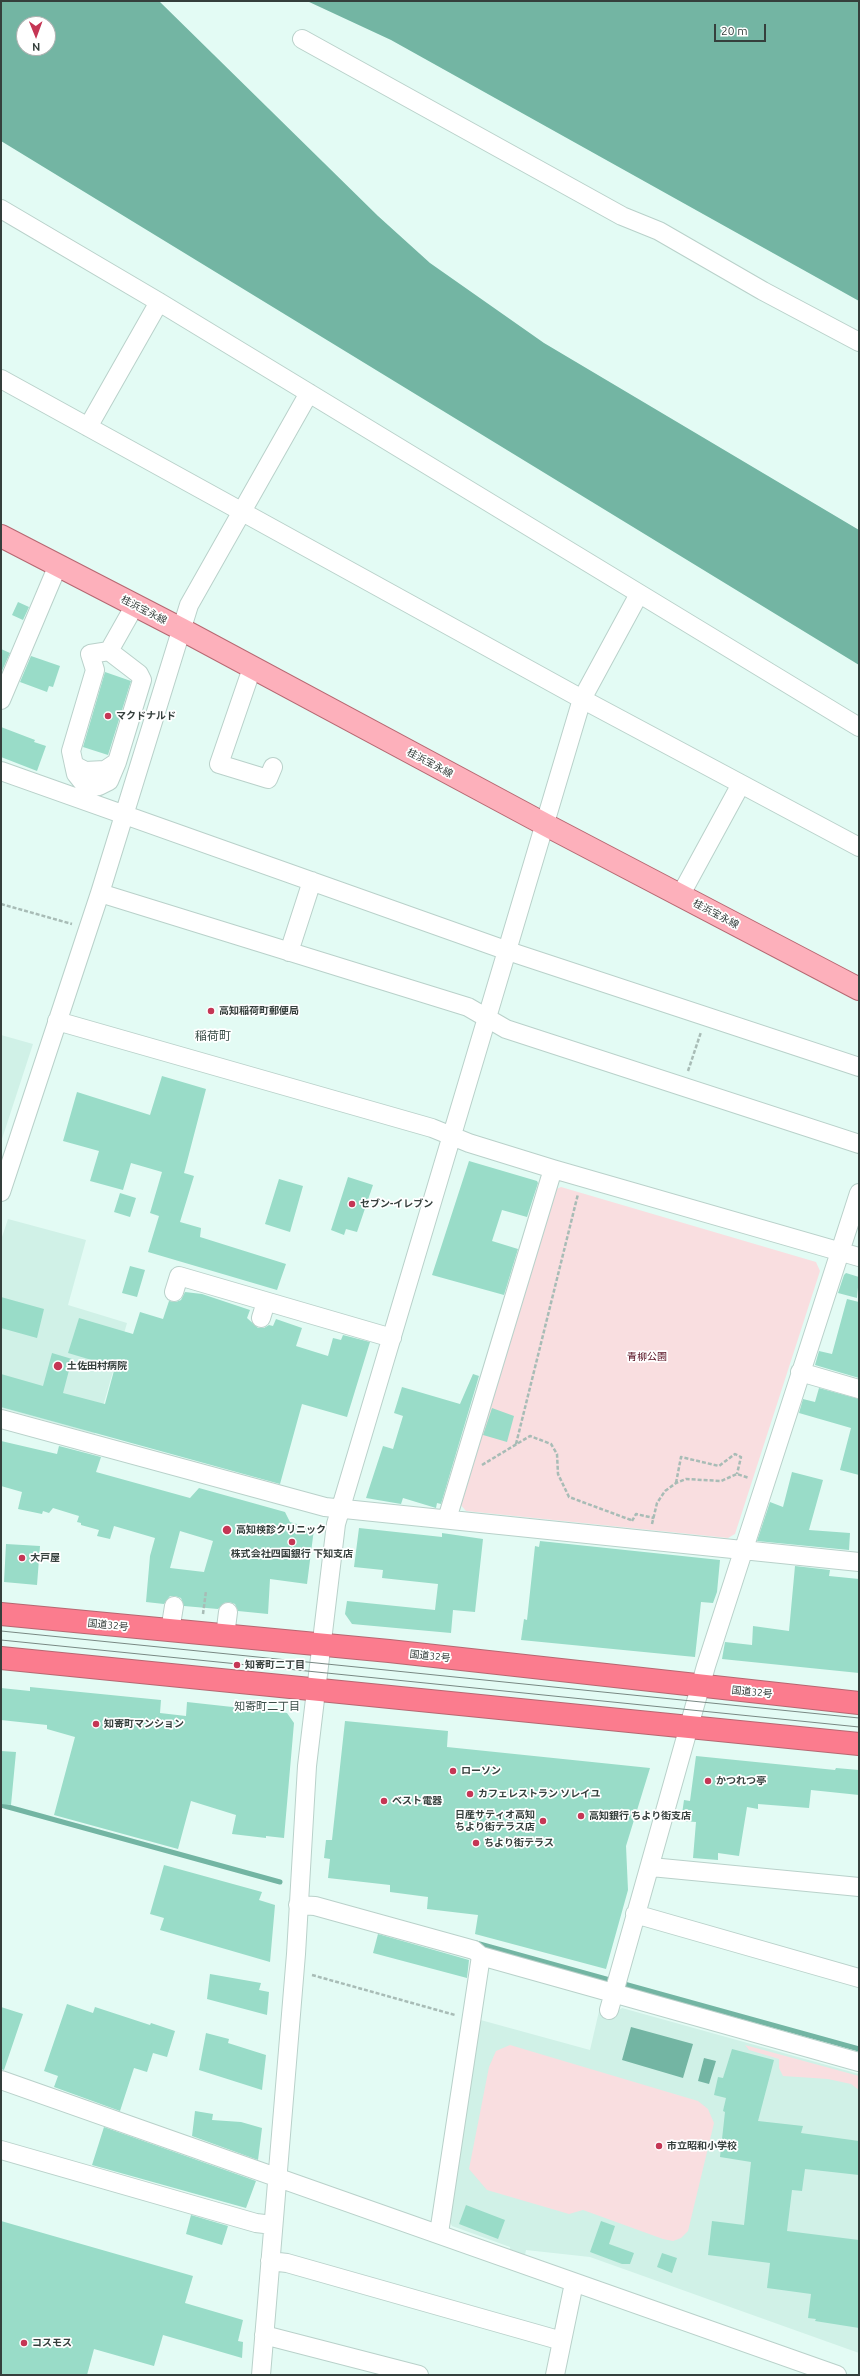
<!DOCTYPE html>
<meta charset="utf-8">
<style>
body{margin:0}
#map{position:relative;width:860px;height:2376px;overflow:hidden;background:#e3fbf4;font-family:Ubuntu,sans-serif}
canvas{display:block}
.frame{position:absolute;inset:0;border:2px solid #353f3c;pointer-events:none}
.north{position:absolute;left:16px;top:16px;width:40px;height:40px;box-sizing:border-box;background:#fff;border:1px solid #aeb2b1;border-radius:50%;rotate:179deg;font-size:11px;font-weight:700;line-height:16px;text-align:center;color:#353f3c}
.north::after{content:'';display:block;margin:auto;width:14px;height:18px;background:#c53655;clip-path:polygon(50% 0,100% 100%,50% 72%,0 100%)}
.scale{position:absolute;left:714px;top:24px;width:52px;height:18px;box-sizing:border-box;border:2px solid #353f3c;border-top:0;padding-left:5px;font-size:12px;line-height:14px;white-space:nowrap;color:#353f3c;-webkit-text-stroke:3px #fff;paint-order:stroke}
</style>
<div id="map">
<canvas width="860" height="2376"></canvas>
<div class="frame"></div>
<div class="north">N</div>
<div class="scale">20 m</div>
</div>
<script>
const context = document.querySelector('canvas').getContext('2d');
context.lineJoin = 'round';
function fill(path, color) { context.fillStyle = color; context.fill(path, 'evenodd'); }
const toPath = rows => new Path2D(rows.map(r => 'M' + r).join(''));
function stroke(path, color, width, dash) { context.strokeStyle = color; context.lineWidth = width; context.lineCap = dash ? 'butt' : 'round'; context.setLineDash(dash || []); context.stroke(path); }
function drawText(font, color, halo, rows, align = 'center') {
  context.font = font + ' Ubuntu,"Noto Sans JP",sans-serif'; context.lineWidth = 3.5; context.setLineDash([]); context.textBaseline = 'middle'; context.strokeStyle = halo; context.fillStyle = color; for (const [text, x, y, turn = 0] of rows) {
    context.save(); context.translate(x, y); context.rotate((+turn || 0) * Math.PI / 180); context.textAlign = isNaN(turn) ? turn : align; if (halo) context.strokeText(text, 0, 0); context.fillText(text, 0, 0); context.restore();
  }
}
const built = toPath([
 [1,1035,33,1044,1,1142],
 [8,1219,86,1240,68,1305,127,1323,95,1434,1,1408,1,1240],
 [600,2007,616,2012,622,2008,859,2074,859,2353,590,2257,526,2250,525,2255,510,2250,510,2247,452,2226,448,2218,477,2019,590,2050]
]);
const green = toPath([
 [561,1187,816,1262,820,1271,735,1534,728,1538,466,1511,459,1503,554,1190],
 [510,2045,698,2101,708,2109,714,2123,688,2231,681,2238,673,2241,663,2239,583,2210,569,2214,487,2190,469,2169,489,2067,496,2051],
 [745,2045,859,2076,859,2090,851,2084,828,2079,783,2076,779,2068,779,2059,749,2050]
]);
const water = toPath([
 [1,1,159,1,378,216,430,263,544,343,859,530,859,665,1,141],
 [24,24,48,24,48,48,24,48],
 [307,1,859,1,859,301,391,40],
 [631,2027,693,2044,683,2078,622,2060],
 [704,2058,716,2061,709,2084,698,2081]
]);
const stream = toPath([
 [1,1805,280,1882],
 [476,1943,859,2049]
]);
const building = toPath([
 [18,602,29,607,23,620,12,615],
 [1,649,10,653,1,673],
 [31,656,60,666,53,687,49,686,47,692,20,682],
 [105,672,131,681,108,755,83,747],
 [1,727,35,740,34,742,46,746,37,771,1,757],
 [162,1076,206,1089,184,1173,194,1176,180,1222,201,1228,200,1237,286,1264,277,1290,148,1252,159,1216,150,1213,162,1172,131,1163,123,1190,90,1181,99,1151,63,1141,77,1092,150,1115],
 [469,1161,537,1181,538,1183,527,1217,502,1210,492,1241,518,1249,504,1295,432,1275],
 [348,1177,373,1185,357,1232,346,1229,344,1235,331,1230],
 [279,1179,303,1186,290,1232,265,1224],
 [120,1193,136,1198,130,1217,114,1212],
 [130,1266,145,1270,137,1297,122,1293],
 [846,1273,859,1277,857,1298,838,1293,844,1275],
 [185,1292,202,1294,250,1310,247,1318,258,1328,264,1328,269,1325,273,1326,276,1319,302,1328,296,1346,328,1356,333,1338,341,1340,343,1335,370,1342,347,1417,302,1404,280,1484,1,1407,1,1374,43,1386,52,1353,72,1359,63,1393,105,1404,115,1367,68,1353,79,1318,133,1334,140,1312,163,1319,169,1301,176,1302,181,1300],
 [1,1297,44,1309,37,1338,1,1328],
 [847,1299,859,1302,859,1378,815,1365,819,1351,832,1354],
 [473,1374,479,1376,441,1504,437,1503,436,1508,403,1498,401,1504,366,1498,383,1446,393,1449,403,1416,394,1413,402,1387,460,1404],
 [819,1388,859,1399,859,1475,840,1470,851,1428,799,1413,803,1399,815,1402],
 [492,1408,514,1416,507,1442,483,1435],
 [1,1441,57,1454,59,1446,101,1457,96,1472,190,1498,199,1488,285,1512,290,1522,314,1529,307,1584,270,1579,268,1614,238,1611,235,1604,229,1602,224,1603,218,1609,184,1606,181,1598,175,1596,170,1596,164,1604,146,1602,150,1556,155,1538,114,1526,110,1539,97,1536,99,1530,81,1525,81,1523,77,1522,79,1516,53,1508,49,1513,43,1511,42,1514,18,1509,22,1492,1,1486],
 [180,1531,213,1541,204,1572,170,1568],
 [792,1472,823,1480,809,1530,850,1533,849,1550,757,1541,770,1502,783,1507],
 [359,1528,442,1537,442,1533,483,1539,475,1612,453,1610,451,1633,352,1624,345,1614,347,1601,435,1610,438,1584,382,1578,383,1570,354,1567],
 [540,1541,720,1560,717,1592,713,1603,701,1602,695,1657,521,1640,524,1619,527,1620,535,1546,539,1547],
 [6,1544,40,1546,37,1585,4,1582],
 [795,1566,830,1570,829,1576,859,1579,859,1673,722,1659,725,1642,752,1645,753,1626,789,1631],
 [30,1687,161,1700,160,1713,186,1716,187,1702,287,1713,294,1723,284,1838,266,1836,266,1838,232,1834,236,1815,191,1801,178,1849,54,1815,75,1737,47,1729,47,1725,1,1720,1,1688,30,1691],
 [345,1721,448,1731,447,1747,650,1768,626,1846,628,1890,606,1969,475,1934,478,1915,427,1909,428,1897,390,1892,390,1885,328,1878,330,1859,324,1858,326,1840,332,1840],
 [1,1751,16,1752,11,1805,1,1804],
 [696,1756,835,1770,836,1768,859,1770,859,1795,811,1790,809,1808,758,1804,758,1809,747,1807,739,1856,718,1853,718,1860,693,1858,696,1822,681,1821,684,1800,690,1801],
 [164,1865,262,1892,259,1900,275,1905,270,1962,160,1930,164,1918,150,1914],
 [378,1934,469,1960,467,1978,373,1953],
 [210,1974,261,1983,259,1990,269,1992,267,2015,207,1999],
 [67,2004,93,2013,95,2007,150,2025,151,2023,175,2031,167,2057,153,2053,147,2072,134,2068,120,2111,54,2087,58,2076,44,2071],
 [1,2007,23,2014,4,2070,1,2069],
 [206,2033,229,2039,228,2043,266,2055,262,2090,199,2070],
 [732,2049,774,2060,758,2121,803,2126,801,2133,859,2141,859,2175,805,2169,802,2191,792,2190,787,2231,859,2240,859,2328,815,2321,816,2319,808,2318,811,2294,767,2288,770,2263,708,2255,712,2221,744,2225,751,2162,720,2157,725,2112,723,2111,726,2098,714,2095,718,2077,723,2078],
 [195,2111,213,2114,212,2120,241,2122,262,2128,258,2160,192,2136],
 [104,2127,256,2181,246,2208,92,2165],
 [466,2205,505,2220,498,2239,459,2224],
 [191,2215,228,2226,222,2245,186,2234],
 [1,2221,193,2276,185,2303,243,2320,238,2341,243,2342,242,2358,163,2335,154,2366,94,2349,87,2375,1,2375],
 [601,2221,615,2226,609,2244,634,2253,630,2264,622,2264,590,2252],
 [662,2253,677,2258,672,2273,657,2267]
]);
const path = toPath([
 [1,904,72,924],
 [688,1071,701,1032],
 [516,1444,578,1194],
 [482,1465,530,1436,551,1444,557,1454,558,1474,569,1497,631,1520],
 [676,1483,681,1457,719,1466,735,1454,741,1457,737,1474],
 [632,1521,636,1514,654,1518],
 [652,1524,657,1503,665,1491,676,1483,686,1479,721,1481,737,1474,749,1478],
 [203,1614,206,1591],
 [312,1975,455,2015]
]);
const minor = toPath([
 [302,39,622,216,659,231,763,291,859,342],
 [1,209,159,302,859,727],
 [1,379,582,699,859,847],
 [88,427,159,302],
 [109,651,139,674,142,680,117,762,105,770,85,771,74,765,71,751,95,670,90,654,109,651,135,605],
 [252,668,219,764,268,779,273,767],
 [1,700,58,565],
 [74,765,76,774,84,784,91,787,99,786,109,781,117,762],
 [1,771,508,951,859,1067],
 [100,893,468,1007,506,1029,859,1144],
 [680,896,741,784],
 [289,952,312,881],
 [57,1021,432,1128,469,1143,553,1169,859,1257],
 [1,1192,100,893,189,605,309,393],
 [174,1292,179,1276,392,1338],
 [261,1318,266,1302],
 [800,1372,859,1389],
 [1,1419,325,1507,859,1562],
 [447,1519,553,1169],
 [170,1631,174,1606],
 [225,1636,228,1612],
 [651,1867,859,1887],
 [298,1905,315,1906,474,1950,481,1956,859,2062],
 [635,1914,859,1978],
 [609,2010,706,1666,859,1193],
 [1,2080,837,2375],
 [1,2150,256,2223,273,2225],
 [439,2233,481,1956],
 [270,2261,287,2263,562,2341],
 [264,2335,419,2375],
 [261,2375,296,1954,307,1766,336,1524,582,699,639,594],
 [555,2375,574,2283]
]);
const major = toPath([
 [1,536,181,629,546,825,859,989]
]);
const highway = toPath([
 [1,1614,389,1651,859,1703],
 [1,1658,859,1744]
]);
const tram = toPath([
 [1,1631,859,1718],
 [1,1640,859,1727]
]);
const markers = [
 [108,716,4,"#c53655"],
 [211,1011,4,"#c53655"],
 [352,1204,4,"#c53655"],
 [58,1366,5,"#c53655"],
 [227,1530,5,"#c53655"],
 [292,1542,4,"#c53655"],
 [22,1558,4,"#c53655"],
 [237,1665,4,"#c53655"],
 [96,1724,4,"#c53655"],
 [453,1771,4,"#c53655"],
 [708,1781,4,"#c53655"],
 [470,1794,4,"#c53655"],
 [384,1801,4,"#c53655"],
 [581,1816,4,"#c53655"],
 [543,1821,4,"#c53655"],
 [476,1843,4,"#c53655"],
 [659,2146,4,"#c53655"],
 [24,2343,4,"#c53655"]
];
const streetNames = [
 ["桂浜宝永線",144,610,27],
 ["桂浜宝永線",430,763,28],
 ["桂浜宝永線",716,914,28],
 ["国道32号",108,1625,6],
 ["国道32号",430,1656,6],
 ["国道32号",752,1692,6]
];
const poiNames = [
 ["マクドナルド",116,716],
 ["高知稲荷町郵便局",219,1011],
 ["セブン-イレブン",360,1204],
 ["土佐田村病院",67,1366],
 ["高知検診クリニック",236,1530],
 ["株式会社四国銀行 下知支店",292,1554,"center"],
 ["大戸屋",30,1558],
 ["知寄町二丁目",245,1665],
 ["知寄町マンション",104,1724],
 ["ローソン",461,1771],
 ["かつれつ亭",716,1781],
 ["カフェレストラン ソレイユ",478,1794],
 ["ベスト電器",392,1801],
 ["日産サティオ高知",535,1815,"right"],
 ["ちより街テラス店",535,1827,"right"],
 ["高知銀行 ちより街支店",589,1816],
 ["ちより街テラス",484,1843],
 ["市立昭和小学校",667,2146],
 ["コスモス",32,2343]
];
const parkNames = [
 ["青柳公園",647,1357]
];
const neighbourhoodNames = [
 ["知寄町二丁目",267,1706]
];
const quarterNames = [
 ["稲荷町",213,1036]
];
fill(built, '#d0f1e7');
fill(green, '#f9dee0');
fill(water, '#73b5a3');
stroke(stream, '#73b5a3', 5);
fill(building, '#99dcc8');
stroke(minor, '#b9d1ca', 20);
stroke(major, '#b66771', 24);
stroke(highway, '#b66771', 24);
stroke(path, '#a8bcb6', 2.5, [4, 2]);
stroke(minor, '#fff', 18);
stroke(major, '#fdb0bb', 22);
stroke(highway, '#fb7c8e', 22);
stroke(tram, '#788883', 1);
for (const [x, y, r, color] of markers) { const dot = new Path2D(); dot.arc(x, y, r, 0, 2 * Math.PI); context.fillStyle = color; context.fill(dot); stroke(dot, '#fff', 1.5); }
drawText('10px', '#353f3c', '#fff', streetNames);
drawText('bold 10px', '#353f3c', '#fff', poiNames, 'left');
drawText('10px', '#540c1e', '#fff', parkNames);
drawText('11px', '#3a4e48', '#fff', neighbourhoodNames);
drawText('12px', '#3a4e48', '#fff', quarterNames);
</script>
